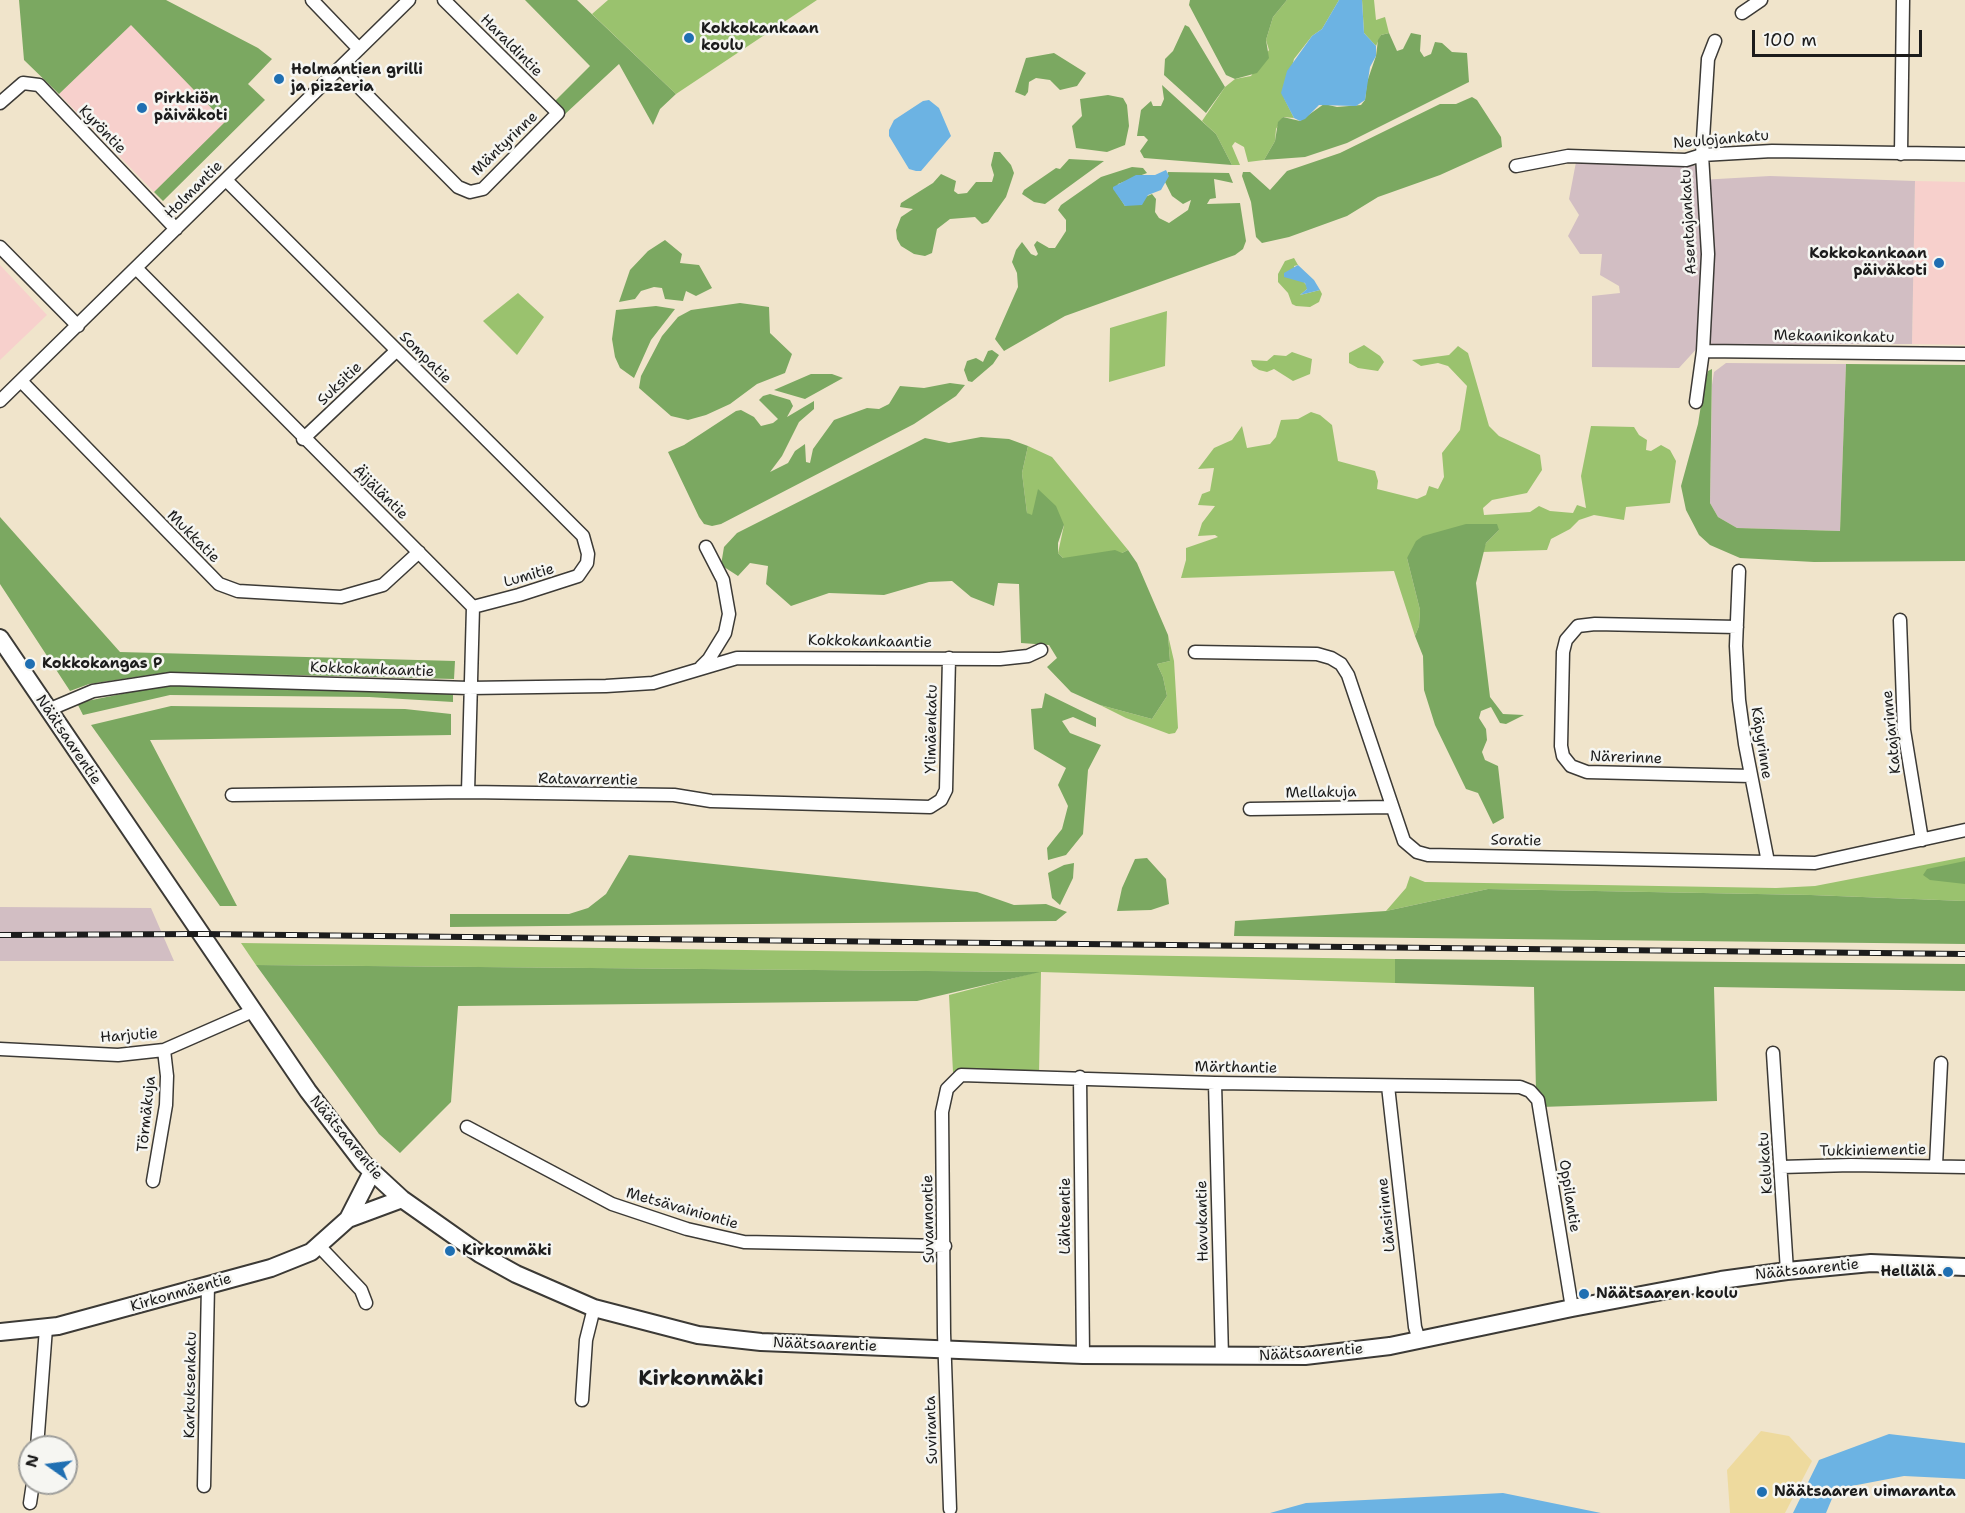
<!DOCTYPE html>
<meta charset="utf-8">
<style>
body{margin:0}
#map{position:relative;width:1965px;height:1513px;overflow:hidden;background:#f0e4cb;font-family:"Shantell Sans",sans-serif}
canvas{display:block}
.north{position:absolute;left:18px;top:1435px;width:60px;height:60px;box-sizing:border-box;background:#f6f6f2;border:2px solid #9f9f9c;border-radius:50%;rotate:284deg;font-size:16px;font-weight:700;line-height:24px;text-align:center;color:#1c1c1c}
.north::after{content:'';display:block;margin:auto;width:21px;height:27px;background:#1f6fb2;clip-path:polygon(50% 0,100% 100%,50% 72%,0 100%)}
.scale{position:absolute;left:1752px;top:30px;width:170px;height:27px;box-sizing:border-box;border:3px solid #1c1c1c;border-top:0;padding-left:8px;font-size:18px;line-height:21px;white-space:nowrap;color:#1c1c1c;-webkit-text-stroke:4px #f6f6f2;paint-order:stroke}
</style>
<div id="map">
<canvas width="1965" height="1513"></canvas>
<div class="north">N</div>
<div class="scale">100 m</div>
</div>
<script>
const context = document.querySelector('canvas').getContext('2d');
context.lineJoin = 'round';
function fill(path, color) { context.fillStyle = color; context.fill(path, 'evenodd'); }
const toPath = rows => new Path2D(rows.map(r => 'M' + r).join(''));
function stroke(path, color, width, dash) { context.strokeStyle = color; context.lineWidth = width; context.lineCap = dash ? 'butt' : 'round'; context.setLineDash(dash || []); context.stroke(path); }
function drawText(font, color, halo, rows, align = 'center') {
  context.font = font + ' "Shantell Sans",sans-serif'; context.lineWidth = 5; context.setLineDash([]); context.textBaseline = 'middle'; context.strokeStyle = halo; context.fillStyle = color; for (const [text, x, y, turn = 0] of rows) {
    context.save(); context.translate(x, y); context.rotate((+turn || 0) * Math.PI / 180); context.textAlign = isNaN(turn) ? turn : align; if (halo) context.strokeText(text, 0, 0); context.fillText(text, 0, 0); context.restore();
  }
}
const built = toPath([
 [131,24,226,122,154,192,59,94],
 [1915,181,1965,182,1965,345,1912,344],
 [0,265,47,315,0,360]
]);
const industrial = toPath([
 [1576,162,1700,166,1700,180,1770,176,1915,181,1912,344,1700,345,1679,368,1592,367,1592,296,1620,293,1619,286,1600,275,1602,254,1580,254,1568,236,1579,215,1569,199],
 [1726,363,1846,364,1840,531,1737,528,1718,517,1710,503,1712,385,1714,372],
 [0,907,151,908,174,961,0,961]
]);
const green = toPath([
 [608,0,817,0,676,94,592,14],
 [1287,0,1339,0,1322,29,1312,36,1294,59,1284,98,1294,118,1283,117,1276,129,1275,141,1264,160,1248,162,1244,147,1235,142,1232,146,1240,165,1232,165,1216,134,1202,121,1225,87,1235,79,1251,76,1269,50,1266,40,1273,17],
 [1362,0,1374,0,1376,20,1385,17,1389,33,1381,35,1376,46,1364,33],
 [1294,258,1298,265,1294,266,1297,280,1302,280,1307,286,1307,289,1300,295,1320,290,1322,294,1319,302,1310,307,1296,306,1292,304,1288,293,1278,282,1278,274,1285,261],
 [518,293,544,317,517,355,483,321],
 [1167,311,1165,366,1109,382,1110,328],
 [1364,345,1380,356,1384,362,1378,371,1358,368,1349,363,1349,353],
 [1458,346,1468,353,1489,426,1499,436,1540,455,1542,470,1527,493,1492,500,1483,508,1484,515,1530,512,1539,506,1550,511,1573,513,1577,505,1586,508,1581,476,1591,426,1634,427,1639,435,1647,440,1646,450,1651,451,1661,445,1670,450,1676,461,1670,503,1626,507,1624,520,1594,515,1579,520,1570,529,1551,539,1547,550,1482,552,1486,543,1499,530,1407,558,1420,610,1419,626,1415,636,1394,571,1181,578,1186,560,1186,548,1218,537,1215,535,1198,536,1202,523,1215,506,1198,505,1202,494,1210,491,1214,468,1198,469,1214,448,1232,440,1242,426,1247,448,1270,444,1276,437,1281,420,1298,419,1311,412,1320,415,1332,425,1338,461,1375,471,1378,481,1377,489,1417,499,1426,495,1429,486,1438,489,1444,477,1442,453,1460,430,1467,386,1448,366,1438,363,1421,366,1412,360,1449,355],
 [1292,352,1312,359,1310,374,1293,381,1274,369,1267,372,1259,370,1253,366,1251,360,1267,361,1274,355,1286,356],
 [1028,446,1052,457,1128,550,1122,553,1071,558,1063,558,1058,553,1064,525,1029,516,1027,513,1022,473],
 [1168,635,1174,661,1178,728,1175,733,1169,734,1126,718,1100,705,1152,719,1167,696,1163,677,1157,664,1170,661],
 [1965,857,1965,901,1811,895,1488,889,1386,911,1406,888,1410,876,1425,882,1776,888,1815,886],
 [241,943,1395,959,1395,983,1041,972,1039,1074,953,1072,949,995,1037,972,256,965]
]);
const forest = toPath([
 [19,0,166,0,258,48,272,59,248,84,265,100,163,201,154,192,225,122,131,25,59,94,24,60],
 [525,0,577,0,676,94,660,109,653,125,619,64,564,115,552,104,590,66],
 [1190,0,1287,0,1273,17,1266,40,1269,58,1257,73,1235,79,1226,75,1189,5],
 [1185,25,1189,27,1225,87,1206,113,1164,75,1165,59,1173,51],
 [1389,33,1397,51,1403,49,1411,33,1421,35,1420,51,1424,57,1431,54,1435,42,1442,43,1452,52,1467,53,1469,82,1347,143,1305,157,1264,160,1275,141,1278,122,1283,117,1300,121,1324,104,1337,107,1361,105,1365,100,1367,82,1376,56,1378,40,1381,35],
 [1054,53,1086,73,1077,86,1060,90,1050,80,1036,78,1029,82,1028,92,1025,96,1015,92,1026,58],
 [1162,85,1216,134,1232,165,1144,158,1140,151,1148,140,1144,136,1137,136,1141,110,1151,101,1153,106,1161,106,1164,99],
 [1108,95,1123,98,1127,105,1129,126,1125,145,1107,152,1076,148,1072,126,1082,116,1080,99],
 [1472,97,1477,100,1501,137,1502,147,1440,175,1378,197,1347,216,1289,237,1262,243,1256,237,1251,202,1242,176,1243,172,1250,172,1270,190,1287,171,1340,153,1440,104,1456,104],
 [994,152,1000,152,1011,165,1014,173,1006,197,988,222,982,224,975,217,950,219,937,229,932,253,925,256,914,254,901,246,897,239,896,230,901,217,913,209,900,207,901,203,933,183,941,174,956,181,954,191,958,194,967,193,976,182,992,182,994,175,991,165],
 [1069,159,1104,161,1045,204,1034,202,1022,194,1024,190,1056,168,1060,169],
 [1132,167,1143,168,1147,173,1118,184,1116,192,1125,206,1152,194,1156,199,1155,212,1159,218,1169,223,1188,210,1191,200,1183,204,1172,196,1165,182,1168,172,1229,173,1233,183,1214,179,1216,198,1210,199,1207,204,1240,203,1246,241,1243,249,1235,255,1065,316,1004,351,995,339,1018,287,1017,273,1012,262,1016,250,1022,242,1031,254,1036,256,1038,254,1034,245,1037,241,1049,248,1055,248,1066,231,1066,220,1058,210,1061,205,1101,177],
 [665,240,682,254,680,263,699,265,712,288,696,296,686,291,683,301,665,299,662,288,654,287,641,291,635,299,619,302,630,270,648,251],
 [740,303,769,307,770,333,792,354,785,373,757,384,730,404,706,415,688,420,671,416,639,388,641,376,662,336,678,317,691,310],
 [656,306,675,309,651,340,634,378,620,368,615,357,612,339,616,310],
 [992,350,999,355,993,364,972,382,968,381,964,370,967,361,976,358,983,362,988,351],
 [1846,364,1965,365,1965,561,1814,562,1740,558,1710,545,1699,535,1686,510,1681,486,1698,424,1704,386,1708,371,1712,369,1710,503,1718,517,1737,528,1840,531],
 [811,374,832,374,843,378,805,399,774,390],
 [950,383,965,385,956,396,914,424,721,524,712,526,704,524,699,517,668,452,684,445,736,411,741,410,754,417,761,426,773,423,778,419,759,400,763,396,770,394,790,400,793,406,787,417,814,401,814,409,799,422,782,456,770,472,788,463,795,451,805,444,806,462,810,463,813,449,834,420,867,408,879,409,889,404,900,386,924,388],
 [981,437,1009,439,1028,446,1022,473,1027,513,1032,515,1038,489,1056,506,1064,525,1058,543,1058,553,1063,558,1115,550,1122,553,1128,550,1137,563,1168,635,1170,661,1157,664,1163,677,1167,696,1152,719,1100,705,1071,692,1047,667,1057,658,1049,645,1021,643,1019,584,998,583,994,606,971,597,952,581,929,582,884,595,829,593,791,606,766,584,768,566,750,563,738,576,721,565,724,547,737,533,925,438,949,443],
 [0,517,120,652,455,661,454,679,170,672,89,684,70,691,0,584],
 [1466,524,1497,524,1499,530,1486,543,1476,583,1490,697,1503,714,1524,715,1506,724,1500,723,1491,707,1481,711,1479,718,1486,729,1487,740,1482,752,1485,760,1498,766,1504,818,1493,824,1478,793,1466,789,1435,725,1424,690,1423,656,1415,636,1419,626,1420,610,1407,558,1416,541,1423,536],
 [171,684,453,690,453,702,369,697,170,695,83,715,77,703],
 [1045,693,1096,718,1096,727,1073,717,1062,721,1070,733,1101,745,1088,770,1083,834,1066,855,1048,860,1047,848,1062,829,1068,806,1058,785,1066,768,1034,749,1031,709,1042,708],
 [171,706,405,709,451,714,451,735,150,740,237,906,220,906,91,725],
 [629,855,977,892,1014,905,1046,904,1067,912,1056,921,450,927,450,914,569,914,588,908,606,894],
 [1147,858,1166,879,1169,904,1151,910,1117,911,1122,888,1135,859],
 [1965,861,1965,884,1930,880,1923,875,1927,869],
 [1074,863,1073,878,1060,905,1052,898,1048,873,1064,865],
 [1488,889,1811,895,1965,901,1965,944,1234,936,1235,921,1386,911],
 [1395,959,1965,964,1965,991,1714,987,1717,1101,1541,1107,1536,1093,1534,987,1395,983],
 [256,965,1040,972,917,1001,458,1006,451,1102,400,1153,379,1134]
]);
const sand = toPath([
 [1761,1431,1789,1436,1812,1461,1785,1513,1730,1513,1727,1470]
]);
const water = toPath([
 [1339,0,1362,0,1364,33,1376,46,1376,56,1370,67,1365,100,1356,106,1319,105,1305,119,1300,121,1294,118,1281,93,1287,71,1312,36,1322,29],
 [929,100,939,108,951,136,921,171,916,171,909,169,889,136,889,130,894,120,923,101],
 [1166,170,1169,176,1161,190,1148,195,1142,205,1125,206,1113,189,1113,187,1136,175,1155,175],
 [1298,265,1314,280,1320,290,1300,295,1307,289,1305,283,1284,277,1284,273],
 [1889,1434,1965,1443,1965,1479,1904,1476,1836,1489,1826,1513,1793,1513,1819,1460],
 [1503,1493,1601,1513,1270,1513,1306,1503]
]);
const street = toPath([
 [312,0,359,49],
 [1742,13,1761,0],
 [340,68,458,187,470,192,483,189,558,113,444,0],
 [0,103,23,83,39,85,176,229],
 [1901,154,1903,0],
 [1516,166,1568,156,1686,160,1702,155,1772,151,1965,154],
 [226,180,583,536,588,554,587,563,578,576,519,595,473,607],
 [0,247,78,326],
 [137,269,473,607,468,792],
 [1703,351,1965,354],
 [21,381,219,584,238,591,341,597,383,585,419,552],
 [0,401,409,0],
 [1696,402,1703,351,1708,254,1702,155,1708,59,1715,41],
 [303,439,396,351],
 [1739,571,1736,646,1739,700,1745,744,1768,862],
 [1900,620,1904,730,1922,840],
 [1737,627,1595,624,1578,626,1566,640,1563,652,1561,746,1563,756,1571,766,1587,772,1751,776],
 [1195,652,1317,654,1331,658,1341,664,1348,675,1404,841,1417,852,1428,855,1815,863,1965,830],
 [701,667,709,659,725,633,729,614,723,580,706,547],
 [48,710,93,691,171,679,469,688,606,686,653,683,737,658,1000,659,1028,656,1041,650],
 [232,795,468,792,674,795,711,801,930,807,941,800,946,790,949,658],
 [1250,809,1392,807],
 [0,1049,118,1055,164,1050,253,1011],
 [1773,1053,1787,1271],
 [1080,1077,1083,1355],
 [1215,1083,1222,1357],
 [1388,1086,1415,1327,1419,1340],
 [467,1127,612,1204,687,1229,744,1242,945,1246],
 [1936,1165,1941,1063],
 [1781,1167,1851,1165,1965,1167],
 [153,1181,166,1105,167,1076,164,1050],
 [319,1246,361,1290,366,1303],
 [582,1400,586,1340,594,1308],
 [37,1447,46,1328],
 [204,1486,208,1285],
 [30,1503,33,1483],
 [950,1509,944,1333,942,1112,947,1089,961,1075,1215,1083,1520,1087,1530,1091,1538,1100,1572,1308]
]);
const secondary = toPath([
 [0,638,308,1091,363,1163,402,1199,480,1254,516,1274,594,1308,698,1335,761,1342,1083,1355,1305,1356,1390,1346,1572,1308,1721,1280,1787,1271,1871,1263,1965,1267],
 [348,1219,402,1199],
 [0,1332,58,1326,271,1268,311,1252,348,1219,372,1172]
]);
const rail = toPath([
 [0,935,202,934,1965,954]
]);
const markers = [
 [689,38,6,"#1f6fb2"],
 [279,79,6,"#1f6fb2"],
 [142,108,6,"#1f6fb2"],
 [1939,263,6,"#1f6fb2"],
 [30,664,6,"#1f6fb2"],
 [450,1251,6,"#1f6fb2"],
 [1948,1272,6,"#1f6fb2"],
 [1584,1294,6,"#1f6fb2"],
 [1762,1492,6,"#1f6fb2"]
];
const poiNames = [
 ["Kokkokankaan",701,29],
 ["koulu",701,46],
 ["Holmantien grilli",291,70],
 ["ja pizzeria",291,87],
 ["Pirkkiön",154,99],
 ["päiväkoti",154,116],
 ["Kokkokankaan",1927,254,"right"],
 ["päiväkoti",1927,271,"right"],
 ["Kokkokangas P",42,664],
 ["Kirkonmäki",462,1251],
 ["Hellälä",1936,1272,"right"],
 ["Näätsaaren koulu",1596,1294],
 ["Näätsaaren uimaranta",1774,1492]
];
const streetNames = [
 ["Haraldintie",511,46,45],
 ["Kyröntie",102,130,46],
 ["Neulojankatu",1721,140,-5],
 ["Mäntyrinne",505,144,-44],
 ["Holmantie",194,190,-45],
 ["Asentajankatu",1689,222,-93],
 ["Mekaanikonkatu",1834,337,1],
 ["Sompatie",425,358,45],
 ["Suksitie",340,384,-44],
 ["Äijäläntie",380,493,44],
 ["Mukkatie",193,537,45],
 ["Lumitie",529,576,-16],
 ["Kokkokankaantie",870,642,1],
 ["Kokkokankaantie",372,670,2],
 ["Ylimäenkatu",932,729,-89],
 ["Katajarinne",1892,732,-96],
 ["Näätsaarentie",68,740,56],
 ["Käpyrinne",1761,743,81],
 ["Närerinne",1626,758,2],
 ["Ratavarrentie",588,780,1],
 ["Mellakuja",1321,793,-1],
 ["Soratie",1516,841,1],
 ["Harjutie",129,1036,-4],
 ["Märthantie",1236,1068,1],
 ["Törmäkuja",147,1114,-84],
 ["Näätsaarentie",346,1138,50],
 ["Tukkiniementie",1873,1151,-1],
 ["Kelukatu",1766,1163,-94],
 ["Oppilantie",1569,1196,81],
 ["Metsävainiontie",682,1209,16],
 ["Länsirinne",1387,1215,-96],
 ["Lähteentie",1066,1216,-90],
 ["Suvannontie",929,1219,-91],
 ["Havukantie",1203,1221,-91],
 ["Näätsaarentie",1807,1270,-6],
 ["Kirkonmäentie",181,1293,-16],
 ["Näätsaarentie",825,1345,2],
 ["Näätsaarentie",1311,1353,-4],
 ["Karkuksenkatu",191,1385,-89],
 ["Suviranta",932,1430,-92]
];
const districtNames = [
 ["Kirkonmäki",701,1380]
];
fill(built, '#f7d0cc');
fill(industrial, '#d2bec3');
fill(green, '#9ac26e');
fill(forest, '#7ba861');
fill(sand, '#eeda9e');
fill(water, '#6cb3e3');
stroke(street, '#3c3a36', 15);
stroke(secondary, '#3c3a36', 20);
stroke(street, '#fff', 12);
stroke(secondary, '#fff', 16);
stroke(rail, '#1c1c1c', 6);
stroke(rail, '#f6f6f2', 4, [11]);
for (const [x, y, r, color] of markers) { const dot = new Path2D(); dot.arc(x, y, r, 0, 2 * Math.PI); context.fillStyle = color; context.fill(dot); stroke(dot, '#f6f6f2', 2); }
drawText('bold 15px', '#1c1c1c', '#f6f6f2', poiNames, 'left');
drawText('15px', '#1c1c1c', '#f6f6f2', streetNames);
drawText('bold 21px', '#1c1c1c', '#f6f6f2', districtNames);
</script>
